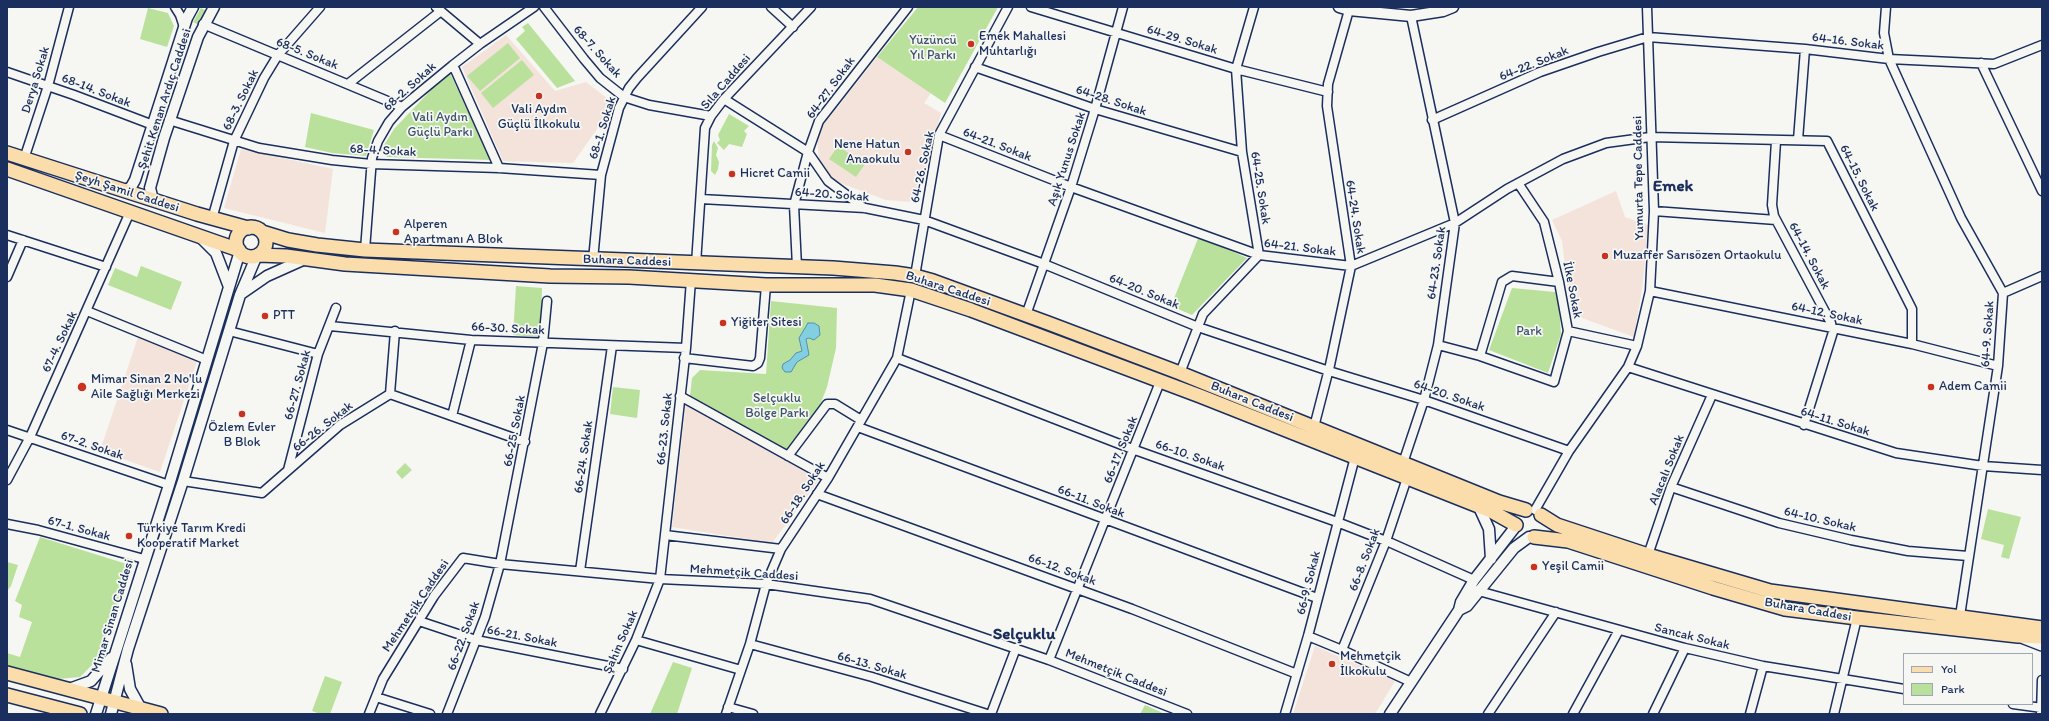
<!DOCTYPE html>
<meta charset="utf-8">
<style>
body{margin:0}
#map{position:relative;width:2049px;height:721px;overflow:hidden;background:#f6f6f2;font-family:Itim,sans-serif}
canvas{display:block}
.frame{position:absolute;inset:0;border:8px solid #1b2f5e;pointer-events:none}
.legend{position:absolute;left:1903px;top:653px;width:130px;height:52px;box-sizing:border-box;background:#f6f6f2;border:1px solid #9ea6b7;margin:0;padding:5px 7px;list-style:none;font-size:12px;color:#1b2f5e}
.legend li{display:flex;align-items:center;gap:8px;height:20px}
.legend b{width:20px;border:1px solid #9ea6b7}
</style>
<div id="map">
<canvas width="2049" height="721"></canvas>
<div class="frame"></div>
<ul class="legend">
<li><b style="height:5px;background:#faddab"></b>Yol</li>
<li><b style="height:11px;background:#bae19c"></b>Park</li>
</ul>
</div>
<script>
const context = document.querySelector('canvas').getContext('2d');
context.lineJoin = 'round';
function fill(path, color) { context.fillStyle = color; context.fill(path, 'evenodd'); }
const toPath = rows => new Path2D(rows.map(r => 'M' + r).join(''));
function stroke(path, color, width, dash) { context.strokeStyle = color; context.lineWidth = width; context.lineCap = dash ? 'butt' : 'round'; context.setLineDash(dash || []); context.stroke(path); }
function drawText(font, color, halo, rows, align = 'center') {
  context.font = font + ' Itim,sans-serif'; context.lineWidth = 3.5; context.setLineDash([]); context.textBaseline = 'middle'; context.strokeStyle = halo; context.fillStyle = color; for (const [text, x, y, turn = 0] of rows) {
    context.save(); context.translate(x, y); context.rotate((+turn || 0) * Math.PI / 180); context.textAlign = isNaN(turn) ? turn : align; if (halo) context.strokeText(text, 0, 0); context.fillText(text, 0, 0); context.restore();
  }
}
const built = toPath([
 [506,35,555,91,586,82,612,102,612,108,573,163,503,161,462,67],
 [877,57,931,93,924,103,941,113,919,193,910,202,886,200,840,183,830,177,823,169,819,160,817,138,818,132],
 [241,149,333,169,325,233,224,208],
 [1616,191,1625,217,1648,225,1643,282,1634,337,1571,314,1562,241,1552,220],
 [138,337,197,361,160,472,100,451],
 [686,403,819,480,772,543,672,527],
 [1315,646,1395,681,1375,714,1293,714]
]);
const green = toPath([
 [918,7,998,7,945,103,877,57],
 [148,8,168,13,174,26,167,47,140,39],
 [201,8,207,11,199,25,193,22],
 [528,23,575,81,557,88,516,39,525,31,522,27],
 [508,43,520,58,480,91,467,76],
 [522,60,534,75,493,108,481,93],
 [449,71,491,160,387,157,381,150,394,129],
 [311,113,374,130,366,156,332,153,305,147],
 [729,114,749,126,744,131,747,134,742,147,729,144,724,150,717,143,720,140,718,135],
 [714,141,718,148,716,155,719,162,718,169,715,175,711,171,712,145],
 [838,146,865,164,856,177,829,159],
 [1199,236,1247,258,1192,315,1171,306],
 [141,266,182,282,171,310,108,285,115,268,137,277],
 [516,286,542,288,540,337,513,335],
 [1512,288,1555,292,1559,304,1561,334,1548,373,1489,350],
 [771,301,837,308,836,348,827,387,820,405,788,452,690,396,692,378,700,370,766,374],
 [613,387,640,390,637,418,610,414],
 [405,463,412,470,402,479,396,472],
 [1988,509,2021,517,2009,559,2001,557,2004,545,1981,539],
 [40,537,130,565,109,631,99,655,95,662,80,677,58,679,7,665,7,653,20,657,32,622,19,617,22,605,15,601],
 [7,562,18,565,11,586,7,591],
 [673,662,692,668,677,714,650,714],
 [325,676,342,682,330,714,320,714,312,711],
 [1145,705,1165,714,1140,714]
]);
const water = toPath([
 [808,323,814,323,819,326,820,335,814,340,809,338,806,339,809,355,797,362,791,372,785,372,782,368,783,364,790,360,796,353,802,351,799,338,808,323]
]);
const minor = toPath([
 [175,7,180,15,184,27],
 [436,7,480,44],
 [544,7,584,59,600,78,624,97,649,105,711,116],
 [771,7,793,27],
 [1031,7,1236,69,1328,92],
 [1886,7,1884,33,1889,59,1961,218,2003,293,1998,366,1960,616],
 [203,24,402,107],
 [1981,63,2042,191],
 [453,65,499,168],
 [975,67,1095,109,1242,152],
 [7,72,74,95,153,125],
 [348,84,441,11],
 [724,99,808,152,828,181,864,208],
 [169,120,259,148,332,160,371,164,499,168,601,175],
 [1432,120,1540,72,1598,52,1648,37,1805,49,1889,59,1994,64,2042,45],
 [939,135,1071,187,1259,255,1351,266,1455,223,1507,189,1563,159,1606,143,1650,137,1827,141,1912,309,1912,344],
 [1798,140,1805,49],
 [1776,141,1772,205,1774,216,1831,323,1833,332,1804,425],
 [24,159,48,86,69,7],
 [701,199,865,208,924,220,1044,264,1198,327,1329,371,1424,400,1569,451],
 [1654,211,1776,220],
 [212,219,234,141,264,78,278,55,320,7],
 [7,235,106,267],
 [365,250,372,158,378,141,389,122,402,107,453,65,480,44,534,7],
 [593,260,601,175,619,108,629,88,637,78,702,7],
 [696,264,705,128,711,116,724,99,811,7],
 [797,267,794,205,808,152,819,121,908,7],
 [915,276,939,135,1008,7],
 [7,277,23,240],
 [1650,291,1912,344,1998,366],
 [2003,293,2042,276],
 [87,311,207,360],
 [1026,315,1071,187,1095,109,1123,7],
 [330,326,471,340,686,348],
 [229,331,318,354],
 [1568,331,1637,346],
 [1438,345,1480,356,1554,382,1568,331,1559,282,1544,222,1518,183],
 [1480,356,1502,282,1512,276,1559,282],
 [684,358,753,366,758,363,760,358,766,285],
 [897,358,1135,450,1337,522,1391,543,1474,580],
 [1628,367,1896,453,1983,466,2042,470],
 [1180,373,1203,314,1259,255,1242,152,1236,69,1254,7],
 [390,394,395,331],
 [680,396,828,478],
 [452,416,471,340],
 [858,427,1317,598],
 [1314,427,1330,365,1351,266,1327,106,1328,84,1349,10],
 [7,430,169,485],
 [788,456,827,404,835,404,861,420],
 [1403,463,1424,400,1438,345,1455,223,1411,16],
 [288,470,318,354,336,308],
 [7,480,30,437,130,212],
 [183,481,262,493,340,425,390,394,525,442],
 [1671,487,1779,523,1851,540,1908,551,1968,556],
 [817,494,1132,609,1297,674],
 [1535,510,1569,451,1628,367,1637,346,1650,291,1654,211,1647,7],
 [7,524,38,530,144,559],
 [665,535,781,549],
 [1648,555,1671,487,1712,395],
 [580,571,612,346],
 [1475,590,1685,648,1763,666,1904,689],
 [419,621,476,640,623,669],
 [1308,636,1342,650,1411,682],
 [636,640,741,670],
 [750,644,872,677,987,714],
 [1342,650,1386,541,1407,478],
 [1049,660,1160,382],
 [376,697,430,714],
 [2013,704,2042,708],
 [728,707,753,714],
 [369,714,383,679,434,596,463,558,500,564,660,579,766,584,870,599,1049,660,1187,714],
 [447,714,485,617,500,564,543,343,547,301],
 [600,714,636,640,660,579,686,348,691,280],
 [726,714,750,644,766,584,781,549,828,478,897,358,911,290],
 [991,714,1016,648],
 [1285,714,1308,636,1355,457],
 [1488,714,1556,612],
 [1573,714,1619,630],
 [1653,714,1685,648],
 [1750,714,1763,666],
 [1834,714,1857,618],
 [2041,714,2042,680]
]);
const tertiary = toPath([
 [1339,7,1349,10,1411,16,1443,11,1453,7],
 [124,191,131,187,135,180,187,18,193,7],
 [153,200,150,188,164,138,198,37,214,7],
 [201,238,216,253,229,287],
 [241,294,267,276,305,259],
 [1478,505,1489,529,1491,559],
 [1459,610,1467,606,1514,548,1529,537],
 [126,664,130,689,141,709],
 [69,689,91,681,111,658],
 [96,714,169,485,240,251],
 [111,714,128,649,183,481,240,295,257,255],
 [1390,714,1459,610,1461,602,1474,580,1516,526]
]);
const secondary = toPath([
 [2024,638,2042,645]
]);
const primary = toPath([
 [7,153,197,214,248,228],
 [7,169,239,250],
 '236 242a15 15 0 1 1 30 0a15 15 0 1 1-30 0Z',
 [262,232,288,240,317,245,365,250,833,268,895,273,915,276,933,281,1048,323,1180,373,1499,502,1526,510],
 [258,255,286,256,345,264,550,276,629,277,766,285,875,285,911,290,971,310,1200,396,1491,511,1516,525],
 [1541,515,1557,525,1648,555,1770,591,2042,628],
 [1534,537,1568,541,1713,588,1785,609,1857,618,2018,636,2042,637],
 [7,673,161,714],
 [7,695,80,714]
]);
const markers = [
 [971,44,4,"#c8321e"],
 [539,96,4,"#c8321e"],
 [908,152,4,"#c8321e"],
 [732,174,4,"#c8321e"],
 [396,232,4,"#c8321e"],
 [1605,256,4,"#c8321e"],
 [265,316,4,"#c8321e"],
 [723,323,4,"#c8321e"],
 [82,387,5,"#c8321e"],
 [1931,387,4,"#c8321e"],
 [242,414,4,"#c8321e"],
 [129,536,4,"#c8321e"],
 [1534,567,4,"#c8321e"],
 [1332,664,4,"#c8321e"]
];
const poiNames = [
 ["Emek Mahallesi",979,37],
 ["Muhtarlığı",979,52],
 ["Vali Aydın",539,110,"center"],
 ["Güçlü İlkokulu",539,125,"center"],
 ["Nene Hatun",900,145,"right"],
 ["Anaokulu",900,160,"right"],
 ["Hicret Camii",740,174],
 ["Alperen",404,225],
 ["Apartmanı A Blok",404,240],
 ["Muzaffer Sarısözen Ortaokulu",1613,256],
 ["PTT",273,316],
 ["Yiğiter Sitesi",731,323],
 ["Mimar Sinan 2 No'lu",91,380],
 ["Aile Sağlığı Merkezi",91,395],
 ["Adem Camii",1939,387],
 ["Özlem Evler",242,428,"center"],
 ["B Blok",242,443,"center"],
 ["Türkiye Tarım Kredi",137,529],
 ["Kooperatif Market",137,544],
 ["Yeşil Camii",1542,567],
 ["Mehmetçik",1340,657],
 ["İlkokulu",1340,672]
];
const streetNames = [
 ["64-29. Sokak",1182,40,17],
 ["64-16. Sokak",1848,42,7],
 ["68-7. Sokak",597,52,48],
 ["68-5. Sokak",307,54,22],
 ["64-22. Sokak",1534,64,-22],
 ["Derya Sokak",36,80,-73],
 ["Sıla Caddesi",726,82,-49],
 ["68-2. Sokak",410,87,-42],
 ["64-27. Sokak",831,88,-54],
 ["68-14. Sokak",96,91,21],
 ["Şehit Kenan Ardıç Caddesi",165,99,-72],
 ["68-3. Sokak",241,100,-64],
 ["64-28. Sokak",1111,101,18],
 ["68-1. Sokak",603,128,-73],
 ["64-21. Sokak",997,145,21],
 ["68-4. Sokak",383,151,3],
 ["Aşık Yunus Sokak",1067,159,-72],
 ["64-26. Sokak",923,167,-78],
 ["Yumurta Tepe Caddesi",1639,178,-91],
 ["64-15. Sokak",1859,178,63],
 ["64-25. Sokak",1260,188,81],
 ["Şeyh Şamil Caddesi",127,192,18],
 ["64-20. Sokak",832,195,4],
 ["64-24. Sokak",1355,217,81],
 ["64-21. Sokak",1300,248,7],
 ["64-14. Sokak",1809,256,62],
 ["Buhara Caddesi",627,261,2],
 ["64-23. Sokak",1437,263,-82],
 ["Buhara Caddesi",948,289,18],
 ["İlke Sokak",1572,290,79],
 ["64-20. Sokak",1144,292,22],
 ["64-12. Sokak",1827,314,12],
 ["66-30. Sokak",508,329,3],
 ["64-9. Sokak",1988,334,-86],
 ["67-4. Sokak",60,342,-65],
 ["66-27. Sokak",298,385,-75],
 ["64-20. Sokak",1449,396,19],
 ["Buhara Caddesi",1252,402,22],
 ["64-11. Sokak",1835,422,17],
 ["66-26. Sokak",323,427,-38],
 ["66-23. Sokak",665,429,-84],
 ["66-25. Sokak",515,431,-79],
 ["67-2. Sokak",92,446,19],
 ["66-17. Sokak",1121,450,-68],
 ["66-10. Sokak",1190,456,19],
 ["66-24. Sokak",584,457,-82],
 ["Alacalı Sokak",1667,470,-68],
 ["66-18. Sokak",803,493,-57],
 ["66-11. Sokak",1091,502,21],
 ["64-10. Sokak",1820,520,13],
 ["67-1. Sokak",79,529,15],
 ["66-8. Sokak",1365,560,-69],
 ["66-12. Sokak",1062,570,20],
 ["Mehmetçik Caddesi",744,573,4],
 ["66-9. Sokak",1309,583,-76],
 ["Mehmetçik Caddesi",416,606,-56],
 ["Buhara Caddesi",1808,610,10],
 ["Mimar Sinan Caddesi",113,616,-73],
 ["66-22. Sokak",464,636,-70],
 ["66-21. Sokak",522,637,11],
 ["Sancak Sokak",1692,637,14],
 ["Şahin Sokak",621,642,-66],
 ["66-13. Sokak",872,666,16],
 ["Mehmetçik Caddesi",1116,673,22]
];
const parkNames = [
 ["Yüzüncü",933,41],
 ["Yıl Parkı",933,56],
 ["Vali Aydın",440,118],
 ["Güçlü Parkı",440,133],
 ["Park",1529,332],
 ["Selçuklu",777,399],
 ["Bölge Parkı",777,414]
];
const districtNames = [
 ["Emek",1673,187],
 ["Selçuklu",1024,635]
];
fill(built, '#f4e3da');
fill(green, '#bae19c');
fill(water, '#81cfe0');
stroke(water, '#588fac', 1);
stroke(minor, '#1b2f5e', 11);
stroke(tertiary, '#1b2f5e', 13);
stroke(secondary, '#1b2f5e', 14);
stroke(primary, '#1b2f5e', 16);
stroke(minor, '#f6f6f2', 8);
stroke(tertiary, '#f6f6f2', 10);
stroke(secondary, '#f6f6f2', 11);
stroke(primary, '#faddab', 13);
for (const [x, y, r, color] of markers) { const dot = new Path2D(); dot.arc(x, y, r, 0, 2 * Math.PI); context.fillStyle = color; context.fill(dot); stroke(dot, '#f6f6f2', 1.5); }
drawText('13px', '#1b2f5e', '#f6f6f2', poiNames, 'left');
drawText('13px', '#1b2f5e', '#f6f6f2', streetNames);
drawText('13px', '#3b536a', '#f6f6f2', parkNames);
drawText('bold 17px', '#1b2f5e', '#f6f6f2', districtNames);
</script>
